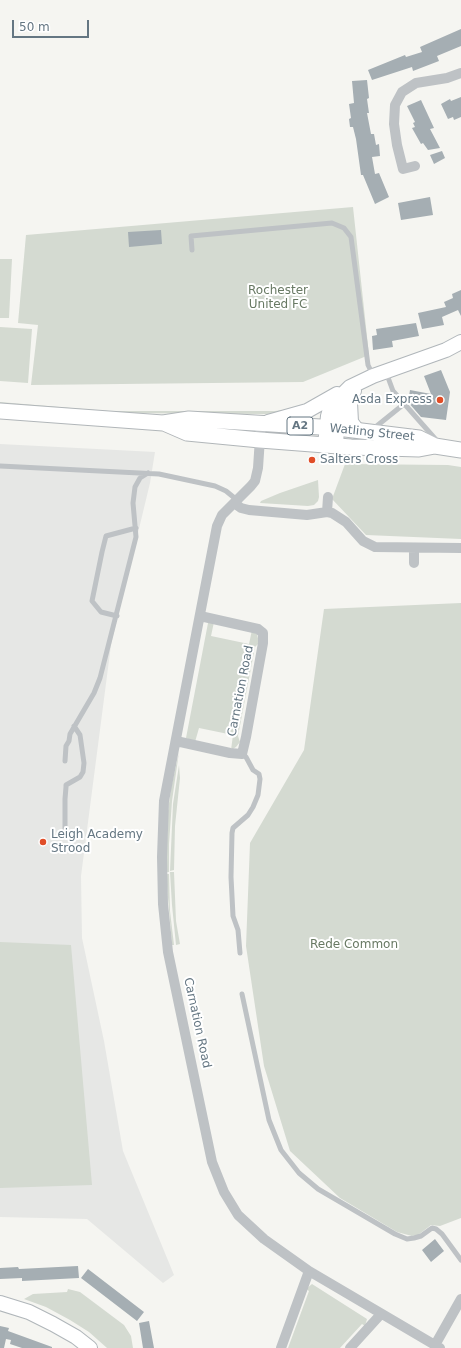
<!DOCTYPE html>
<style>
body{margin:0}
#map{position:relative;width:461px;height:1348px;overflow:hidden;background:#f5f5f1;font-family:"DejaVu Sans",sans-serif}
canvas{display:block}
.scale{position:absolute;left:12px;top:20px;width:77px;height:18px;box-sizing:border-box;border:2px solid #647682;border-top:0;padding-left:5px;font-size:12px;line-height:14px;white-space:nowrap;color:#647682;-webkit-text-stroke:3px #fff;paint-order:stroke}
</style>
<div id="map">
<canvas width="461" height="1348"></canvas>
<div class="scale">50 m</div>
</div>
<script>
const context = document.querySelector('canvas').getContext('2d');
context.lineJoin = 'round';
function fill(path, color) { context.fillStyle = color; context.fill(path, 'evenodd'); }
const toPath = rows => new Path2D(rows.map(r => 'M' + r).join(''));
function stroke(path, color, width, dash) { context.strokeStyle = color; context.lineWidth = width; context.lineCap = dash ? 'butt' : 'round'; context.setLineDash(dash || []); context.stroke(path); }
function drawText(font, color, halo, rows, align = 'center') {
  context.font = font + ' "DejaVu Sans",sans-serif'; context.lineWidth = 4; context.setLineDash([]); context.textBaseline = 'middle'; context.strokeStyle = halo; context.fillStyle = color; for (const [text, x, y, turn = 0] of rows) {
    context.save(); context.translate(x, y); context.rotate((+turn || 0) * Math.PI / 180); context.textAlign = isNaN(turn) ? turn : align; if (halo) context.strokeText(text, 0, 0); context.fillText(text, 0, 0); context.restore();
  }
}
const built = toPath([
 [0,444,155,452,150,483,111,645,81,876,82,938,104,1041,123,1151,174,1275,163,1283,87,1219,0,1217]
]);
const green = toPath([
 [353,207,369,355,303,382,31,385,38,325,18,323,26,235],
 [0,259,12,259,9,318,0,318],
 [0,327,32,329,28,383,0,381],
 [325,394,310,404,295,410,282,413,266,414,112,413,0,406,0,402,107,411,275,411,290,409,300,406],
 [345,464,448,465,461,467,461,539,366,535,332,499],
 [318,480,319,497,318,501,314,505,308,506,260,503,261,501,280,493],
 [461,603,461,1218,440,1226,431,1225,418,1235,412,1236,397,1232,340,1198,290,1151,264,1066,246,946,250,843,304,750,324,609],
 [214,622,211,636,249,644,252,630,257,634,259,643,255,647,238,736,240,742,236,747,231,750,233,735,199,728,195,742,186,738,208,623],
 [179,752,172,801,169,844,169,872,166,872,168,811,171,788],
 [179,765,180,778,175,826,174,870,170,871,173,804],
 [170,872,174,872,176,921,180,944,176,945,172,905],
 [166,874,169,874,170,911,174,945,172,945],
 [0,942,71,945,92,1185,0,1188],
 [312,1284,367,1319,365,1326,362,1324,340,1348,288,1348,309,1291,306,1289],
 [68,1289,80,1292,124,1325,131,1336,133,1348,107,1348,89,1332,70,1320,46,1307,24,1299,33,1294,67,1292]
]);
const building = toPath([
 [461,29,461,46,437,56,439,61,413,71,412,67,372,80,368,70,405,55,406,57,422,52,420,47],
 [367,80,369,98,367,99,369,113,367,113,371,134,374,134,376,145,379,144,380,156,372,157,375,174,379,173,389,197,375,204,363,175,361,175,356,139,353,127,350,127,349,119,351,118,349,104,354,103,352,81],
 [461,97,461,117,454,120,453,117,448,119,441,104,450,99,451,101],
 [421,100,434,128,430,129,440,148,428,150,423,143,421,144,412,128,415,127,413,123,415,122,407,106],
 [442,151,445,158,434,164,430,155],
 [430,197,433,215,401,220,398,203],
 [161,230,162,244,129,247,128,232],
 [461,290,461,316,458,310,442,317,444,325,422,329,418,313,446,307,444,302,453,298,452,294],
 [416,323,419,336,392,341,393,347,373,350,372,336,377,335,376,329],
 [441,370,450,392,446,420,421,417,408,402,410,390,431,394,424,376],
 [435,1239,444,1251,431,1262,422,1250],
 [78,1266,79,1278,22,1281,22,1278,0,1279,0,1268,18,1267,19,1269],
 [88,1269,144,1312,137,1321,81,1278],
 [149,1321,154,1348,143,1348,139,1323],
 [0,1326,9,1328,8,1331,52,1347,52,1348,22,1348,10,1344,11,1340,6,1339,4,1348,0,1348]
]);
const lane = toPath([
 [192,250,191,236,332,223,344,228,351,237,368,365,373,375],
 [386,372,393,391,438,442],
 [373,429,404,404],
 [0,466,159,474,215,486,226,491,237,500],
 [117,616,101,612,92,601,102,552,106,536,136,528],
 [65,761,66,746,69,741,70,734,94,693,100,678,136,537,133,503,135,487,140,478,148,473],
 [65,836,65,799,66,787,66,785,80,777,83,772,84,763,80,735,74,726],
 [240,953,238,930,233,916,231,877,232,833,233,828,248,815,253,807,258,795,260,779,259,774,253,770,246,757],
 [242,994,269,1120,281,1150,299,1173,318,1189,395,1234,407,1239,414,1238,421,1236,432,1228,436,1229,442,1234,461,1260]
]);
const street = toPath([
 [415,166,403,169,397,145,394,124,395,105,402,92,416,83,447,78,461,73],
 [261,423,258,468,255,481,251,486,222,515,217,526,164,801,162,857,163,904,168,952,212,1162,224,1192,238,1215,264,1239,309,1271,440,1348],
 [234,503,241,508,249,510,307,515,327,512,332,513,346,522,363,541,375,547,461,548],
 [327,512,328,497],
 [414,563,414,548],
 [176,741,230,753,242,754,246,737,263,643,263,633,258,629,200,616],
 [435,1345,461,1299],
 [281,1348,309,1271],
 [350,1348,381,1314]
]);
const secondary = toPath([
 [352,396,350,402,351,422,357,430],
 [268,422,307,411,337,394],
 [325,445,328,416,331,406,350,387,373,376,446,350,461,342],
 [336,445,337,428,342,408,354,391],
 [0,1303,29,1312,53,1324,76,1337,90,1348]
]);
const primary = toPath([
 [0,411,163,423,189,419,337,428,419,438,435,446],
 [164,423,187,433,260,440,351,447,419,449,435,446,461,450]
]);
const markers = [
 [440,400,4,"#e04d27"],
 [312,460,4,"#e04d27"],
 [43,842,4,"#e04d27"]
];
const shields = [
 [300,426,26]
];
const shieldNames = [
 ["A2",300,426]
];
const parkNames = [
 ["Rochester",278,291],
 ["United FC",278,305],
 ["Rede Common",354,945]
];
const poiNames = [
 ["Asda Express",432,400,"right"],
 ["Salters Cross",320,460],
 ["Leigh Academy",51,835],
 ["Strood",51,849]
];
const streetNames = [
 ["Watling Street",372,433,6],
 ["Carnation Road",241,691,-79],
 ["Carnation Road",197,1023,78]
];
fill(built, '#e6e7e5');
fill(green, '#d4dad1');
fill(building, '#a5aeb3');
stroke(secondary, '#b0b6ba', 16);
stroke(primary, '#b1b6b9', 17);
stroke(lane, '#bec2c5', 5);
stroke(street, '#bec2c5', 10);
stroke(secondary, '#fff', 14);
stroke(primary, '#fff', 15);
for (const [x, y, r, color] of markers) { const dot = new Path2D(); dot.arc(x, y, r, 0, 2 * Math.PI); context.fillStyle = color; context.fill(dot); stroke(dot, '#fff', 1.5); }
for (const [x, y, w] of shields) { const box = new Path2D(); box.roundRect(x - w / 2, y - 9, w, 18, 3); context.fillStyle = '#fff'; context.fill(box); stroke(box, '#647682', 1); }
drawText('bold 11px', '#647682', null, shieldNames);
drawText('12px', '#687963', '#fff', parkNames);
drawText('12px', '#647682', '#fff', poiNames, 'left');
drawText('12px', '#647682', '#fff', streetNames);
</script>
